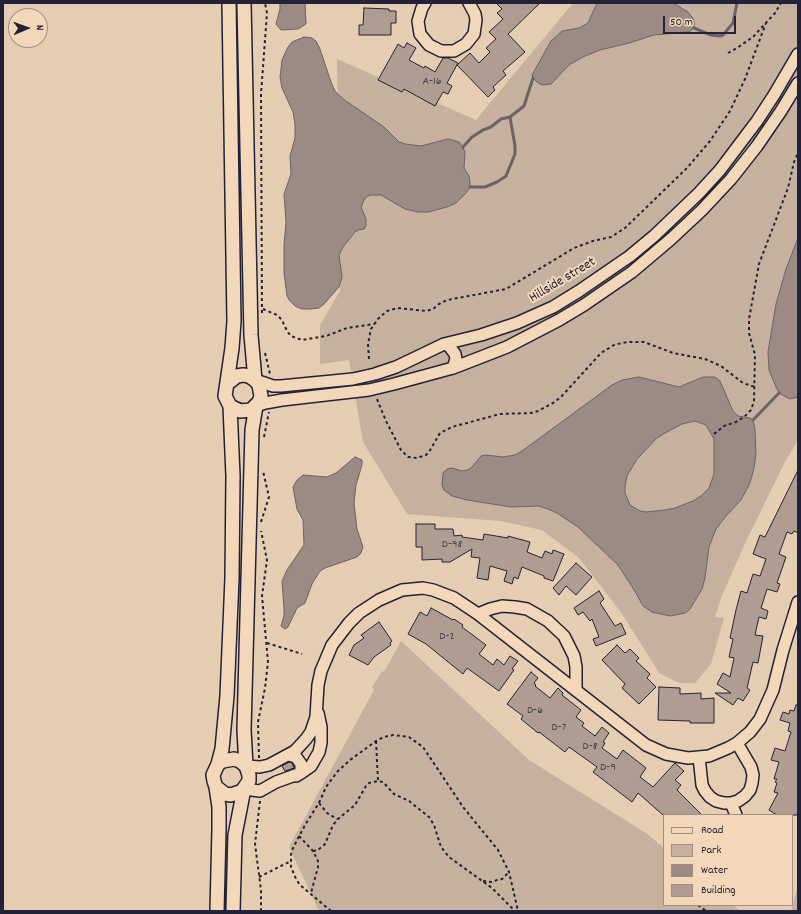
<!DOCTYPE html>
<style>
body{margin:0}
#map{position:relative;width:801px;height:914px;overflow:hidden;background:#e5cdb2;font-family:Dekko,sans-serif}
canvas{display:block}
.frame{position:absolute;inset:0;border:4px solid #22223b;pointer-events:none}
.legend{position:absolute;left:663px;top:814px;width:130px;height:92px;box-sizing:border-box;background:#f2d8b9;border:1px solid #9f8f87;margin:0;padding:5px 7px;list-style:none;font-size:12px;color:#22223b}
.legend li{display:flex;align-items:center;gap:8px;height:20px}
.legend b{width:20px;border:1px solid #9f8f87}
.north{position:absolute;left:8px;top:8px;width:40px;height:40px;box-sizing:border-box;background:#f2d8b9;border:1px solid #9f8f87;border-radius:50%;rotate:88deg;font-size:11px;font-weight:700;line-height:16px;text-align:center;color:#22223b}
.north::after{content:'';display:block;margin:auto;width:14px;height:18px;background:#22223b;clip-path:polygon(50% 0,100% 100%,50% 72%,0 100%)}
.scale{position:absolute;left:663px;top:16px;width:73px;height:18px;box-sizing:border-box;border:2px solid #22223b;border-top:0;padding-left:5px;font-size:12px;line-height:14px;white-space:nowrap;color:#22223b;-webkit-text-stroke:3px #f2d8b9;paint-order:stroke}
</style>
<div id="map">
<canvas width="801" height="914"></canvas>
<div class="frame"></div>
<ul class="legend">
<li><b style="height:5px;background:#f2d8b9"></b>Road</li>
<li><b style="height:11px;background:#c5b19e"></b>Park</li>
<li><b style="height:11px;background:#9b8b84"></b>Water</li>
<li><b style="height:11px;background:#af9d91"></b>Building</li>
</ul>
<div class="north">N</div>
<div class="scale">50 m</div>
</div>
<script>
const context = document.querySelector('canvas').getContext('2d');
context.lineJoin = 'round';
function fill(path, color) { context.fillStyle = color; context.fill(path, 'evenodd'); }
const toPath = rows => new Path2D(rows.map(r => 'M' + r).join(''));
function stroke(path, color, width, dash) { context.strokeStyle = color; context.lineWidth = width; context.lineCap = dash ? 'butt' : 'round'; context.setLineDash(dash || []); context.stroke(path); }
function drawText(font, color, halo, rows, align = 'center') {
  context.font = font + ' Dekko,sans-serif'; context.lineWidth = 4; context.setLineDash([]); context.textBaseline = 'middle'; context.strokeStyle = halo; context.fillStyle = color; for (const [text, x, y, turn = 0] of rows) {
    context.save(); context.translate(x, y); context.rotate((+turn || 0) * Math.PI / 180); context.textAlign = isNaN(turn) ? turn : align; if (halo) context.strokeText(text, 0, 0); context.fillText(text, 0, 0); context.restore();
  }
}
const green = toPath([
 [573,3,798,3,798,440,785,462,747,539,721,598,715,617,724,618,711,664,695,683,680,683,660,674,620,611,579,558,542,530,500,521,407,514,363,442,349,360,320,364,320,325,340,291,337,59,476,120],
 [401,641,529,760,646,833,664,848,664,905,733,905,740,911,319,911,289,847,374,690,372,687,382,671,384,672],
 [798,885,798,911,791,911]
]);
const water = toPath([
 [280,3,305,3,306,24,298,29,281,30,276,24,280,9,280,3],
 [597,3,673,3,688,12,692,17,694,21,694,28,689,32,654,35,629,43,600,50,583,57,569,65,551,84,543,85,538,83,533,78,532,75,551,41,562,31,579,28,588,23,597,3],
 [304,37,312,38,316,41,320,49,331,82,335,91,343,99,384,127,399,142,405,144,421,146,448,139,459,142,463,147,465,153,464,168,469,176,470,182,470,187,466,193,456,203,447,207,428,212,418,212,405,209,381,195,370,195,365,198,361,207,366,219,366,226,364,229,358,230,355,232,343,247,339,255,342,277,339,287,324,304,319,308,311,309,302,309,295,306,290,301,287,296,284,273,284,245,286,222,284,194,291,174,290,156,295,138,295,124,293,112,282,88,280,77,281,69,282,60,288,47,292,42,304,37],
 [798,238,798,397,790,399,779,393,776,387,769,370,768,352,776,304,786,269,798,238],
 [639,377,679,387,703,377,715,377,720,381,733,411,738,416,750,418,753,420,755,429,756,455,754,468,750,483,741,500,726,516,716,529,709,547,705,578,702,589,690,609,685,613,670,616,652,612,643,606,636,593,618,565,578,527,557,513,548,509,538,506,511,507,467,500,452,496,444,490,442,485,443,473,447,469,452,468,462,471,467,470,471,468,481,456,486,455,503,457,515,455,522,451,612,385,622,380,639,377],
 [695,421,706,425,714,439,714,474,709,488,701,496,693,501,675,508,665,510,646,512,640,511,630,505,625,493,625,486,627,476,637,459,657,438,665,433,682,424,695,421],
 [355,457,362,460,362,465,356,485,354,503,357,529,363,547,361,553,357,557,325,568,320,571,312,584,305,603,297,608,288,627,285,629,281,626,284,616,284,608,282,581,287,570,304,545,303,520,297,509,293,487,297,480,303,475,327,477,336,473,355,457]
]);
const stream = toPath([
 [694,28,711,35,720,36,723,35,733,23,737,3],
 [463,147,472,137,483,130,491,127,501,119,510,117],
 [470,187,485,187,497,182,506,176,515,154,515,146,510,117,524,106,533,78],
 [753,420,779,393]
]);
const building = toPath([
 [496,3,540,3,508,34,525,52,503,71,506,75,493,87,495,90,488,97,457,65,470,53,479,63,490,52,486,48,496,39,489,32,503,19,497,13,502,9,496,3],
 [364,8,389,9,389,11,396,11,396,23,391,23,391,35,359,35,359,25,363,25,364,8],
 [407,43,416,48,409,60,424,68,425,66,435,72,443,58,448,58,458,63,447,83,452,86,448,94,443,92,435,106,404,89,402,92,378,80,398,44,404,48,407,43],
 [798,470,798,533,794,531,792,534,787,532,779,554,786,557,777,583,780,584,777,592,767,589,761,608,768,611,766,619,759,617,755,635,763,636,758,663,753,662,747,688,750,690,743,701,738,698,733,705,715,693,731,693,717,684,723,673,730,677,734,658,729,657,733,639,730,638,736,610,741,591,747,593,753,574,760,576,766,559,753,554,760,535,765,537,798,470],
 [416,524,435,524,435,529,453,529,454,536,462,535,462,537,483,540,484,534,508,538,508,536,530,542,527,552,542,558,545,551,552,554,553,550,564,554,553,581,544,578,544,576,522,567,518,579,514,577,512,584,504,581,507,571,490,566,488,580,477,578,480,558,471,557,472,549,450,562,442,562,442,559,422,560,422,547,416,547,416,524],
 [576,563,592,577,576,595,566,586,559,595,553,588,576,563],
 [599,591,604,599,600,603,615,626,621,623,626,634,596,646,593,639,599,637,592,619,590,621,583,612,578,615,574,608,599,591],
 [431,608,453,620,454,619,463,625,462,627,486,645,479,654,493,665,497,659,504,665,510,656,518,661,512,669,514,670,499,691,467,668,463,674,426,644,408,634,420,612,427,616,431,608],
 [379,622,392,641,390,643,391,645,374,657,368,665,349,655,354,645,364,638,361,635,379,622],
 [617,645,625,653,630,649,639,658,636,661,650,674,647,678,656,687,639,704,622,688,625,684,602,660,617,645],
 [531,672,538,678,534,683,536,685,535,686,550,698,558,688,563,693,562,695,581,710,576,717,584,723,582,726,595,736,602,727,609,733,603,742,605,743,602,748,617,759,623,750,646,768,640,777,653,787,675,763,684,771,675,780,681,785,677,790,702,815,663,815,638,793,632,802,593,772,597,767,569,747,565,752,539,732,538,733,521,719,523,716,507,704,531,672],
 [659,687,680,688,680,694,701,693,701,699,714,698,714,723,690,723,690,721,658,720,659,687],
 [796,705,798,705,798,815,777,815,769,810,778,793,774,792,777,783,775,782,777,779,774,779,779,762,771,760,775,748,785,751,791,732,788,731,790,723,780,720,783,712,789,714,790,710,794,711,796,705],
 [289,762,292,763,294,768,285,771,282,766,289,762]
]);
const path = toPath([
 [728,53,737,48,753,37,775,13,781,3],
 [263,309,277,315,282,320,287,331,291,336,302,340,326,336,347,328,374,324],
 [262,313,261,94,267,13,265,3],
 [265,353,270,374],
 [369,359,368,344,371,329,378,319,387,311,398,308,426,311,433,309,439,304,447,300,506,289,574,248,593,241,611,237,625,228,687,168,710,141,730,111,745,79,766,23],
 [377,399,386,421,401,450,408,457,417,458,426,455,429,452,440,433,452,427,500,414,531,413,538,411,553,403,561,397,601,353,614,345,622,343,629,342,644,342,673,353,705,359,721,366,743,383,755,387],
 [714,434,724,426,736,422,744,417,751,410,754,401,755,355,749,333,749,319,759,264,788,188,794,162,798,153],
 [264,437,269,412],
 [261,522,269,497,263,471],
 [267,643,302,654],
 [376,741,378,781],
 [259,758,258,722,265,688,268,662,262,596,267,560,261,531],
 [260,801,255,844,261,890,261,911],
 [319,803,327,813,337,819],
 [299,836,313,851,318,861,318,867,311,893],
 [313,851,318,850,325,844,333,825,338,819,355,805,366,786,369,783,378,781,383,782,394,794,409,801,429,817,434,825,441,847,449,857,492,888,515,911],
 [259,877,291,861],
 [483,881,492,882,497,880,502,879,509,872],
 [698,905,706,911],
 [331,911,300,885,296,879,291,867,291,854,293,848,305,825,319,803,326,787,337,772,350,760,376,741,384,737,393,735,409,737,423,747,463,807,498,850,509,872,518,911]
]);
const minor = toPath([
 [425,3,422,8,418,21,420,34,429,45,441,51,454,51,466,44,474,34,476,20,475,14,469,3],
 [444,344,449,346,455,354,456,359,453,368],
 [255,380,273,386,281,386,353,379,375,374,396,367,444,344,481,335,517,323,553,307,579,291,630,256,654,236,699,193,720,170,757,121,774,95,798,54],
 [256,406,265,403,282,400,369,390,394,384,453,368,507,347,559,320,584,305,632,272,671,239,702,210,731,179,757,146,781,111,798,83],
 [478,614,490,609,502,606,515,607,527,609,548,621,564,636,574,656,576,667,576,690],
 [288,755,296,757,301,764,301,773,296,776],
 [699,757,702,785,705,791,710,797,716,801,724,803,731,803,738,801,745,796,750,790,752,783,753,775,751,767,737,743],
 [246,766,260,767,269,765,295,751,306,739,311,732,316,717,318,685,321,671,332,645,349,623,359,613,379,600,402,590,423,588,433,590,454,598,478,614,646,745,666,754,688,758,709,756,728,748,737,743,750,732,760,719,773,690,783,650,798,602],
 [244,789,260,791,276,782,301,773,311,766,319,752,321,743,321,727,318,713],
 [731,803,736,815]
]);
const tertiary = toPath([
 [244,3,251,335,255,380],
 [227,384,237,376,243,375,249,376,255,380,259,385,261,396,259,402,251,410,240,411,230,406,225,396,232,348,234,321,229,3],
 [218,764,223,761,234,759,240,761,246,766,249,775,249,781,242,791,231,795,225,794,216,787,214,781,213,775,218,764,222,749,227,696,232,578,233,476,230,406],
 [246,766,244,730,252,430,256,406],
 [216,787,219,807,219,829,217,911],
 [233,911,235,835,244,789]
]);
const numberNames = [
 ["A-16",432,82],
 ["D-98",452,545],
 ["D-2",447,637],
 ["D-6",535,711],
 ["D-7",559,728],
 ["D-8",590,747],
 ["D-9",608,768]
];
const streetNames = [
 ["Hillside street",563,281,-31]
];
fill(green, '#c5b19e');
fill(water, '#9b8b84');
stroke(water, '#6b6167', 1);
stroke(stream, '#6b6167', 3);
fill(building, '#af9d91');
stroke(building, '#22223b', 1);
stroke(minor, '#22223b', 14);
stroke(tertiary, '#22223b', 16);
stroke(path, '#22223b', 2, [3, 3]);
stroke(minor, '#f2d8b9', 11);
stroke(tertiary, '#f2d8b9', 13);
drawText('12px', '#454150', null, numberNames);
drawText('14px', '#22223b', '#f2d8b9', streetNames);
</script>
